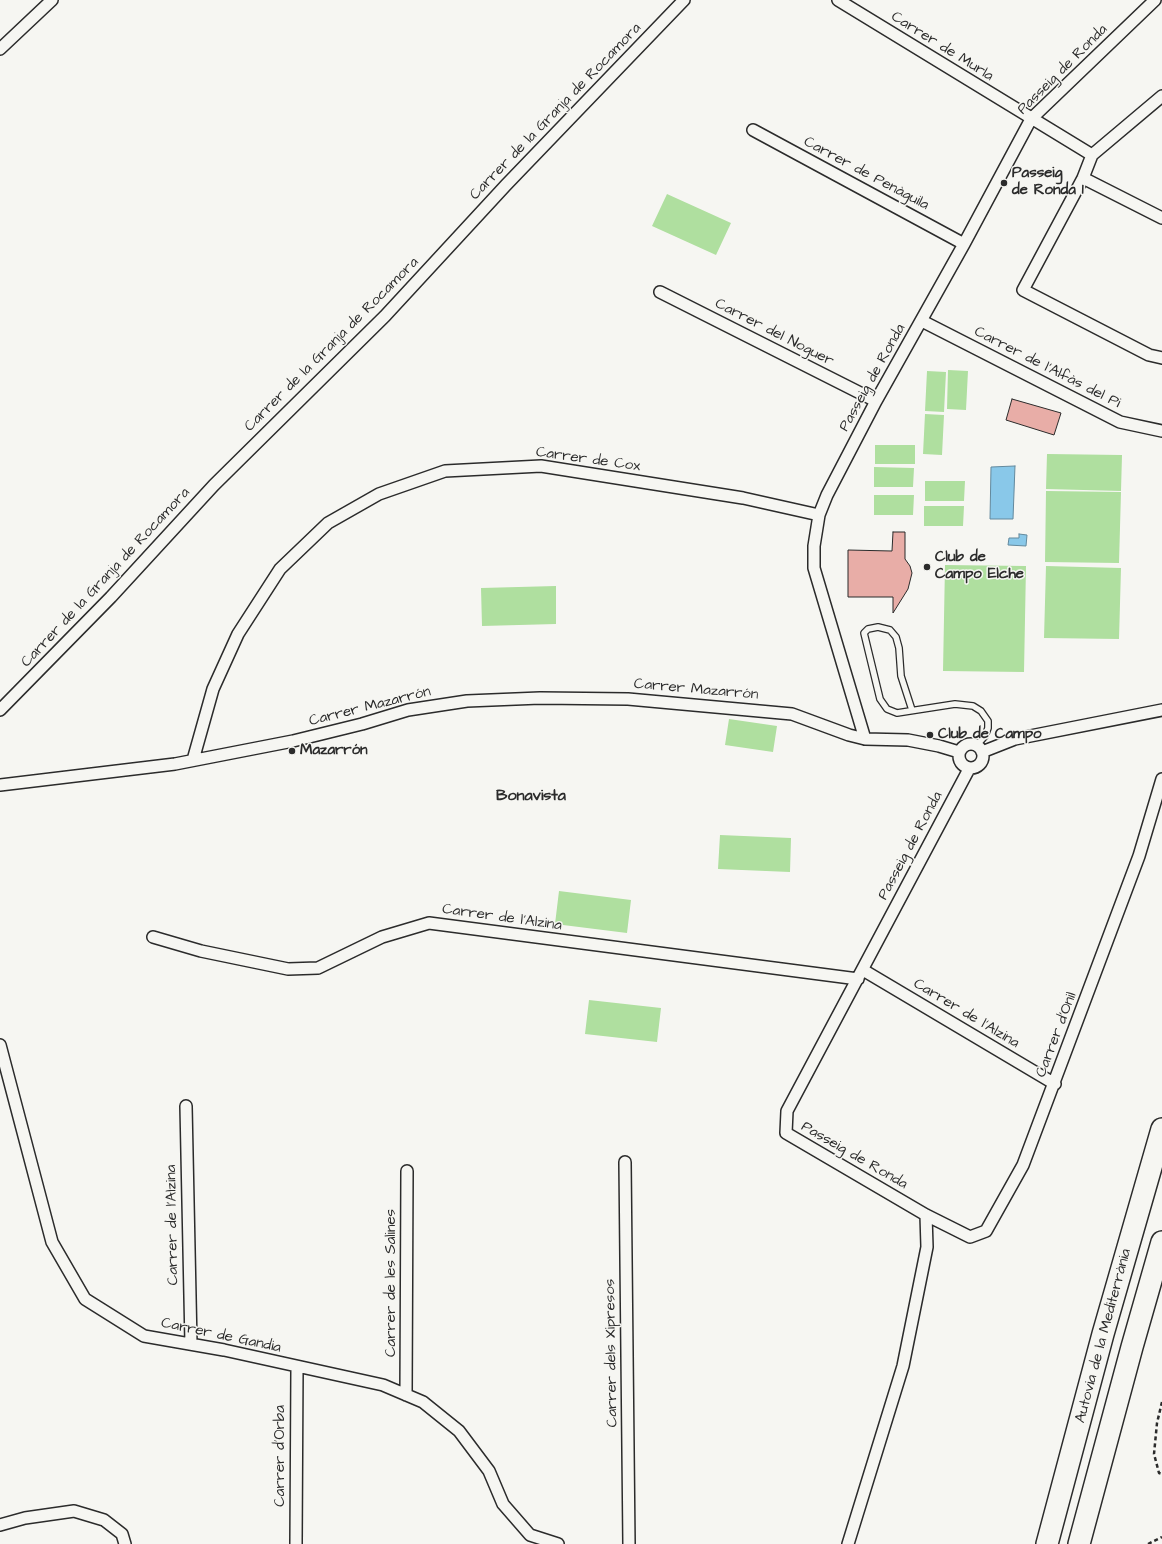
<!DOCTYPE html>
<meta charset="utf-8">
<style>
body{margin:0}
canvas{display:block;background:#f6f6f2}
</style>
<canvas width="1162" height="1544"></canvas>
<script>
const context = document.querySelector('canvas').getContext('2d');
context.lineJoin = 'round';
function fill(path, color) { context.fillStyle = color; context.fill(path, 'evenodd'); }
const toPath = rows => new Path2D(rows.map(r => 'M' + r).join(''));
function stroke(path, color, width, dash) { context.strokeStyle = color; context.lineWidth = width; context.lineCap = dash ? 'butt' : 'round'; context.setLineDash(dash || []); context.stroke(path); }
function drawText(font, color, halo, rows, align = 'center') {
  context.font = font + ' "Architects Daughter",sans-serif'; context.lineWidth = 3; context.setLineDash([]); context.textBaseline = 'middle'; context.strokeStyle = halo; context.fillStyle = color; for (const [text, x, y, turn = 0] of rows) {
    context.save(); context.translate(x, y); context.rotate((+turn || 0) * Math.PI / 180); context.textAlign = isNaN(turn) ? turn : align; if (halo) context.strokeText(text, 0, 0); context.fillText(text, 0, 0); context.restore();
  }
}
const green = toPath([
 [667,194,731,223,716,255,652,226],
 [948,370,968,371,966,410,947,409],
 [927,371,946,372,944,412,925,411],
 [925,414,944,415,942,455,923,454],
 [875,445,915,445,915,464,875,464],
 [1047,454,1122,455,1121,491,1046,489],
 [874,467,914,468,913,487,874,487],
 [925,481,965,481,964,501,925,501],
 [1046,491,1121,492,1119,563,1045,562],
 [874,495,914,495,913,515,874,515],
 [924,506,964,506,963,526,924,526],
 [945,565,1026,566,1024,672,943,671],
 [1046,566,1121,568,1119,639,1044,638],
 [556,586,556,624,482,626,481,588],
 [729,719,777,726,773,752,725,745],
 [720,835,791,838,790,872,718,869],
 [559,891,631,900,627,933,555,924],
 [589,1000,661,1008,657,1042,585,1034]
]);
const water = toPath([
 [1015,466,1013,519,990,519,991,467,1015,466],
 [1019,534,1027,535,1026,546,1008,545,1009,538,1019,538,1019,534]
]);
const building = toPath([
 [1012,399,1061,413,1054,435,1006,420,1012,399],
 [893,532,905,532,905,559,910,566,912,573,908,589,893,613,893,597,848,597,848,550,892,551,893,532]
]);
const path = toPath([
 [1162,1402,1157,1423,1154,1454,1159,1473,1162,1474],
 [1148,1544,1162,1537]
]);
const lane = toPath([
 [912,710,901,676,899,648,896,637,890,630,878,627,868,629,864,633,880,699,887,709,897,713,955,704,973,706,981,711,988,721,988,728,985,736,977,745]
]);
const street = toPath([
 [838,0,1092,155],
 [0,49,52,0],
 [1162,96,1092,155,1083,178,1023,290,1149,355,1162,358],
 [753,130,964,244],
 [1083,178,1162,218],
 [660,292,876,401],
 [922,321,1120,422,1162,431],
 [0,710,111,597,214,485,385,316,506,185,684,0],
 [865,739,814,568,814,546,819,515,827,495,876,401,964,244,1031,119,1155,0],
 '959 756a12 12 0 1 1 24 0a12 12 0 1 1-24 0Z',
 [982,752,1015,739,1162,710],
 [193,760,213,689,238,634,280,569,328,523,379,494,445,471,541,466,743,498,819,515],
 [969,769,787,1111,786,1133,926,1215,970,1237,986,1231,1023,1165,1139,856,1162,779],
 [0,785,175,764,293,741,362,724,408,710,467,701,540,698,628,699,792,714,849,735,865,739,908,740,939,746,959,752],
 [153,937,201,951,288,969,318,968,382,937,429,923,858,979],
 [863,970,1055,1084],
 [0,1045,52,1242,85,1299,144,1336,224,1350,383,1385,423,1402,459,1431,489,1471,503,1504,530,1535,558,1544],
 [186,1106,191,1344],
 [625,1162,629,1544],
 [406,1395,407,1171],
 [0,1525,25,1518,74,1511,104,1520,122,1534,125,1544],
 [296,1544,297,1367],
 [848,1544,903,1366,927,1247,926,1215]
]);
const highway = toPath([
 [1047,1544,1103,1334,1162,1129],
 [1079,1544,1132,1347,1162,1242]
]);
const markers = [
 [1004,183,4,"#2b2b2b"],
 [927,567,4,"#2b2b2b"],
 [930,735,4,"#2b2b2b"],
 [292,751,4,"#2b2b2b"]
];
const streetNames = [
 ["Carrer de Murla",942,47,32],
 ["Passeig de Ronda",1063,70,-45],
 ["Carrer de la Granja de Rocamora",556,112,-46],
 ["Carrer de Penàguila",866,174,28],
 ["Carrer del Noguer",774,333,27],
 ["Carrer de la Granja de Rocamora",332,345,-45],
 ["Carrer de l'Alfàs del Pi",1047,368,27],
 ["Passeig de Ronda",873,378,-61],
 ["Carrer de Cox",588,460,8],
 ["Carrer de la Granja de Rocamora",106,578,-47],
 ["Carrer Mazarrón",696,690,5],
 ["Carrer Mazarrón",370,707,-14],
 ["Passeig de Ronda",911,846,-62],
 ["Carrer de l'Alzina",502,918,8],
 ["Carrer de l'Alzina",966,1014,31],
 ["Carrer d'Onil",1057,1035,-69],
 ["Passeig de Ronda",854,1156,30],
 ["Carrer de l'Alzina",173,1225,-91],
 ["Carrer de les Salines",392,1283,-90],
 ["Carrer de Gandia",221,1336,12],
 ["Autovia de la Mediterrània",1104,1336,-75],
 ["Carrer dels Xipresos",612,1353,-91],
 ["Carrer d'Orba",281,1456,-90]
];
const poiNames = [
 ["Passeig",1012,174],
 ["de Ronda 1",1012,191],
 ["Club de",935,558],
 ["Campo Elche",935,575],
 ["Club de Campo",938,735],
 ["Mazarrón",300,751]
];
const neighbourhoodNames = [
 ["Bonavista",531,797]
];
fill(green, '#afdf9f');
fill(water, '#89c8e9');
stroke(water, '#63899d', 1);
fill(building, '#e8ada7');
stroke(building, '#2b2b2b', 1);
stroke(lane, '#2b2b2b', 8);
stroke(street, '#2b2b2b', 14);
stroke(highway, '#2b2b2b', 24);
stroke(path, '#2b2b2b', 2.5, [4, 3]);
stroke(lane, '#f6f6f2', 5.5);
stroke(street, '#f6f6f2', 11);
stroke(highway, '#f6f6f2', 21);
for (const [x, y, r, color] of markers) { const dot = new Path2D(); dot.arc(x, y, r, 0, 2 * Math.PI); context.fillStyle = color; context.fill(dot); stroke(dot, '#f6f6f2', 1.5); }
drawText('15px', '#2b2b2b', '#f6f6f2', streetNames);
drawText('bold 15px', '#2b2b2b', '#f6f6f2', poiNames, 'left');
drawText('bold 16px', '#2b2b2b', '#f6f6f2', neighbourhoodNames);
</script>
